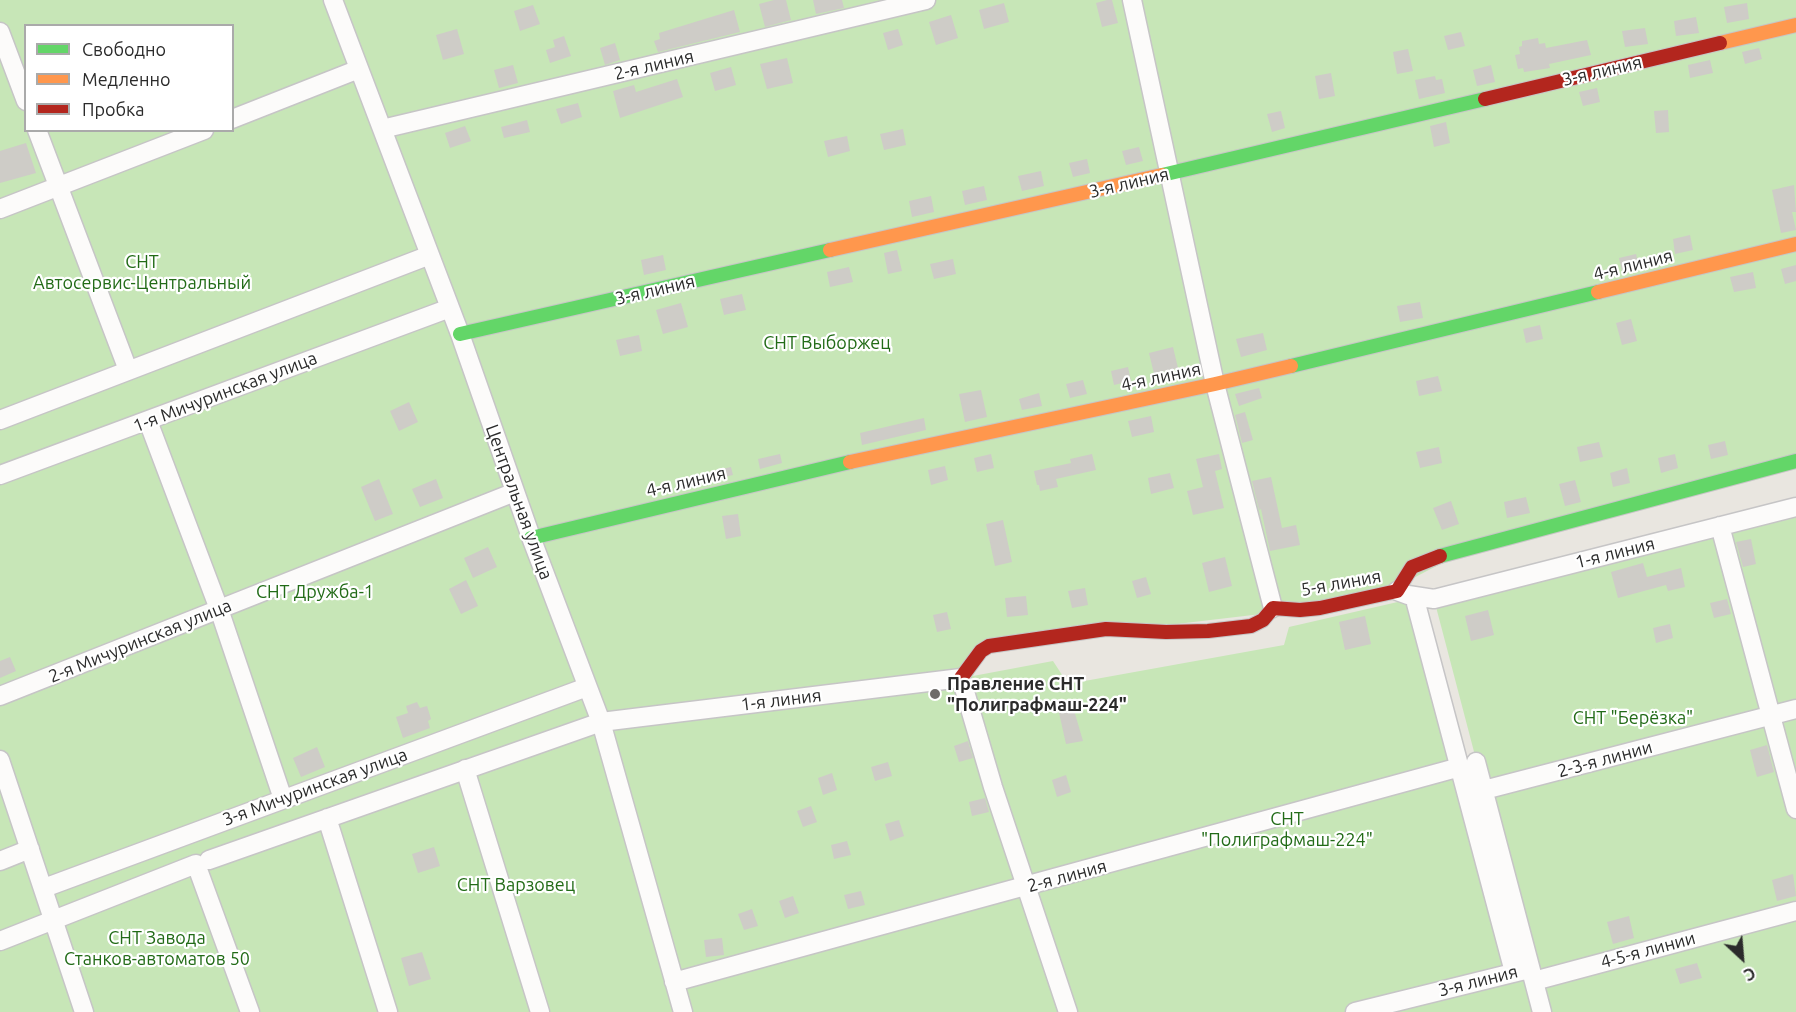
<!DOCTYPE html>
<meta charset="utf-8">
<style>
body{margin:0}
#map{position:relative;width:1796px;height:1012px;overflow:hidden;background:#e9e6e0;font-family:Ubuntu,sans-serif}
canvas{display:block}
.legend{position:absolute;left:24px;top:24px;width:210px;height:108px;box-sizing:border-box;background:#fff;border:2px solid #aaa;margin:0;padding:8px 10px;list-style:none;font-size:18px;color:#2b2b2b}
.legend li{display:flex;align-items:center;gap:12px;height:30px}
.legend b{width:30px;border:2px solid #aaa}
.north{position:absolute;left:1712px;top:928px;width:60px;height:60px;-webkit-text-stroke:4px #fff;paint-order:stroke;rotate:154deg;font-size:16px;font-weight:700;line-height:24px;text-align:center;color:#2b2b2b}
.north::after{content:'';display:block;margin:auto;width:21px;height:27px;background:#2b2b2b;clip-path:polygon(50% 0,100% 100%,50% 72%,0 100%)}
</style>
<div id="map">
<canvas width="1796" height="1012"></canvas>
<ul class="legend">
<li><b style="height:8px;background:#63d668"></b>Свободно</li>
<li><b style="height:8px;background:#ff974d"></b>Медленно</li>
<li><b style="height:8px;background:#b3261e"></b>Пробка</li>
</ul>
<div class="north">С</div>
</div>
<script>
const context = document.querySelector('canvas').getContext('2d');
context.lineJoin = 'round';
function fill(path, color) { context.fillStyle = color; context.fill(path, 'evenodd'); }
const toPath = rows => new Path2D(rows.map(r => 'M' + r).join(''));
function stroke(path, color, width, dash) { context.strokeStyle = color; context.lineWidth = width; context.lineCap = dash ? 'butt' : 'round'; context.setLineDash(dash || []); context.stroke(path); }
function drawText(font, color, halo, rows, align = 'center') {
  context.font = font + ' Ubuntu,sans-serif'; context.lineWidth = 4.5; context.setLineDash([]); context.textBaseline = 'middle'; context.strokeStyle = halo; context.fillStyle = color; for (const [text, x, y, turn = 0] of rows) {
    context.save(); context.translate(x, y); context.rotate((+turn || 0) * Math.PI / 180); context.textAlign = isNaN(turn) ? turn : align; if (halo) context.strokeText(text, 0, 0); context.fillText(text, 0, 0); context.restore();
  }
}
const green = toPath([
 [0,0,1796,0,1796,461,1471,548,1400,585,1270,613,989,646,973,676,1053,661,1068,684,1284,645,1289,627,1415,598,1531,969,1435,603,1796,507,1796,1012,0,1012],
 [26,26,232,26,232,130,26,130]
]);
const building = toPath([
 [774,0,786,0,791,20,765,27,759,4],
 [813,0,842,0,844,8,816,14],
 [1107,0,1112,0,1118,23,1102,27,1096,3],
 [1004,3,1009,22,984,29,979,10],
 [1747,3,1749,19,1727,23,1724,7],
 [533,5,540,24,520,31,514,11],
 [734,10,740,32,658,52,654,41,660,39,659,33],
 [951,15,958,38,936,45,929,22],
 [1696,17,1699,33,1676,36,1674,21],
 [1645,28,1648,44,1625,47,1622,31],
 [457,29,464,54,443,60,436,35],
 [898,29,903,45,888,50,883,33],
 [1461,32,1465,46,1448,50,1444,36],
 [564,36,571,56,550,63,546,50,555,47,553,40],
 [1538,38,1539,44,1545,43,1546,48,1587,40,1591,55,1549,64,1550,68,1524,72,1523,68,1518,69,1515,55,1520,54,1519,47,1522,46,1522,41],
 [615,43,620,60,605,65,600,48],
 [1759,48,1762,59,1745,64,1742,52],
 [1408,49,1413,71,1397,74,1393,52],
 [787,58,793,83,767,89,760,64],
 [1710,60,1713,73,1690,78,1688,65],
 [513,65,518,83,499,88,494,70],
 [1491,65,1495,82,1477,86,1473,70],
 [731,67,736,85,715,91,710,73],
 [1331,73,1335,96,1319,99,1315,76],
 [1435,76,1436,80,1442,79,1445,93,1419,99,1415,80],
 [677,79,683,97,620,118,613,91,634,85,636,92],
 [1597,88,1600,102,1583,106,1579,92],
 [578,103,582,117,561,124,556,109],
 [1668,110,1669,132,1656,133,1654,111],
 [1281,111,1285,128,1272,132,1267,114],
 [527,120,530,132,504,138,501,127],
 [1446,122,1450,143,1434,147,1430,126],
 [465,126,471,141,450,148,445,133],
 [903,129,906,145,884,150,880,134],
 [847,136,850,151,828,157,824,141],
 [26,143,36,173,0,183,0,151],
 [1139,147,1143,161,1126,165,1122,151],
 [1087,159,1090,173,1073,177,1069,163],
 [1041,171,1044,186,1022,191,1018,176],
 [1794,185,1796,212,1792,212,1796,230,1781,233,1772,190],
 [984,186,987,200,965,205,962,191],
 [931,196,934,212,912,217,909,201],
 [1690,235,1693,250,1675,254,1673,239],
 [897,250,902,271,888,274,884,253],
 [1636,254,1639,267,1622,271,1619,258],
 [663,255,666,270,644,275,641,260],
 [953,259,956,274,934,279,930,264],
 [1796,265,1796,281,1785,284,1781,269],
 [849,267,853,282,830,287,827,272],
 [1753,272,1756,288,1734,292,1730,277],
 [742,294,746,310,724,315,720,299],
 [1420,302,1423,318,1400,322,1397,306],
 [681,303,688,327,663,334,656,310],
 [1631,319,1637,341,1622,345,1616,323],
 [1540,325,1543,339,1526,343,1523,329],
 [1263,333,1267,350,1241,357,1236,339],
 [639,335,642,351,620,356,616,340],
 [1173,347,1178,368,1154,374,1149,353],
 [1128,367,1131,381,1114,385,1111,371],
 [1438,376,1442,391,1419,396,1416,381],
 [1083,380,1087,394,1070,398,1066,384],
 [1259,388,1262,398,1239,406,1235,394],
 [981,390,987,417,965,422,959,394],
 [1039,393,1042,406,1022,410,1019,399],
 [409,402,418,422,399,431,390,411],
 [1245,412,1253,440,1242,443,1235,415],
 [1151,416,1154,432,1132,437,1128,421],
 [924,418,926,430,862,445,860,433],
 [1725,441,1728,455,1711,459,1708,445],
 [1599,442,1603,457,1580,462,1577,447],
 [1439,447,1442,463,1420,468,1416,452],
 [780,454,782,463,760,469,758,459],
 [991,454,994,468,977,472,974,458],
 [1092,454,1096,470,1056,479,1058,487,1040,491,1039,485,1037,485,1034,471,1071,463,1070,459],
 [1219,454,1222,469,1215,471,1224,508,1193,515,1187,491,1203,487,1196,459],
 [1675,454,1678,468,1661,473,1658,458],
 [945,466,948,480,931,485,928,470],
 [731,467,733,475,711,480,709,472],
 [1627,468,1630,483,1613,487,1610,473],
 [1170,473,1174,488,1151,494,1148,478],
 [1271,477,1282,528,1296,525,1300,545,1270,551,1261,509,1259,510,1252,481],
 [379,479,393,514,375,521,361,487],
 [436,479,443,498,420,507,412,489],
 [1575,480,1581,502,1565,506,1559,484],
 [1526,497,1530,513,1507,518,1504,502],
 [1451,501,1459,524,1442,530,1433,508],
 [738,514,741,536,726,539,722,516],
 [1003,520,1012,562,995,566,986,524],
 [1751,539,1756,564,1743,567,1736,542],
 [488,547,497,567,473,578,464,558],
 [1225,557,1232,586,1209,592,1202,563],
 [1643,563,1647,577,1681,568,1685,587,1668,591,1666,585,1618,598,1611,572],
 [1146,577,1151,594,1137,598,1132,581],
 [466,580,478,606,461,614,449,589],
 [1085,588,1088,605,1072,608,1068,591],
 [1026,596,1028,615,1007,617,1005,598],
 [1727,599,1731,614,1714,618,1710,603],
 [1488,610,1494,635,1471,641,1465,616],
 [947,612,951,629,937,632,933,615],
 [1365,616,1371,644,1345,650,1339,622],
 [1670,624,1673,638,1656,643,1653,628],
 [10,657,16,671,0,678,0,661],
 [1071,700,1083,741,1066,744,1057,704],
 [417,702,420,708,427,706,431,719,428,721,430,728,403,738,396,717,408,713,406,706],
 [968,741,973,758,959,762,954,746],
 [1767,745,1774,772,1757,777,1750,750],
 [317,747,325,767,301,777,293,758],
 [888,762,892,776,875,781,871,767],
 [832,773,837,790,823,795,818,778],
 [1066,775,1071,792,1057,797,1052,780],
 [985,798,989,812,972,816,969,802],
 [811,806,817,822,803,827,797,811],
 [899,820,904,836,890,841,885,824],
 [847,841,851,855,834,859,831,845],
 [434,847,440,866,418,873,412,854],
 [1793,874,1796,896,1777,901,1772,880],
 [861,891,865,905,848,909,844,895],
 [793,896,799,913,785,918,779,901],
 [752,909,758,926,744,930,738,914],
 [1629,916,1634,938,1613,944,1607,922],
 [722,938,724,955,706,957,704,940],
 [422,952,431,979,409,986,401,958],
 [1697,963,1702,978,1680,984,1675,969]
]);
const street = toPath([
 [333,0,460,334,532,540,601,722,683,1012],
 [1132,0,1215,384,1273,608],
 [0,32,26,101],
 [232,119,359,69],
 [382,129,926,0],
 [37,130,128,370],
 [0,209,204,130],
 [0,420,430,255],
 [148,421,219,609,283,799],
 [0,475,450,308],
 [1720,526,1796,809],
 [1397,591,1408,595,1434,599,1796,507],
 [1414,596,1514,972],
 [0,696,515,492],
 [0,760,84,1012],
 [1476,762,1542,1012],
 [465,769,540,1012],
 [1484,790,1796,709],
 [327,818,388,1012],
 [209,860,601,722,961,678,993,787,1068,1012],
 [0,861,30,849],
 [44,888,587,687],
 [0,941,196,864,250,1012],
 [1534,981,1796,911],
 [674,982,1460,767],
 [1355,1012,1525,970]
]);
const fast = toPath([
 [1162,175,1485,99],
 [460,334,830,250],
 [1291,366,1598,292],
 [531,538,850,462],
 [1440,556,1796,461]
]);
const slow = toPath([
 [1720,43,1796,25],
 [830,250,1162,175],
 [1598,292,1796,244],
 [850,462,1215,384,1291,366]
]);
const jam = toPath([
 [1485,99,1720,43],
 [961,678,981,651,989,646,1106,629,1166,632,1208,631,1251,626,1263,620,1273,608,1300,610,1320,608,1397,591,1412,567,1440,556]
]);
const markers = [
 [935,694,6,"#6e6c6a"]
];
const streetNames = [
 ["2-я линия",654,65,-13],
 ["3-я линия",1602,71,-13],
 ["3-я линия",1129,183,-13],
 ["4-я линия",1633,265,-14],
 ["3-я линия",655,290,-13],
 ["4-я линия",1161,377,-12],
 ["1-я Мичуринская улица",225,392,-21],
 ["4-я линия",686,482,-13],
 ["Центральная улица",519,502,70],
 ["1-я линия",1615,553,-14],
 ["5-я линия",1341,583,-10],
 ["2-я Мичуринская улица",140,641,-22],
 ["1-я линия",781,700,-7],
 ["2-3-я линии",1605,759,-15],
 ["3-я Мичуринская улица",315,787,-20],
 ["2-я линия",1067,876,-15],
 ["4-5-я линии",1648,950,-15],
 ["3-я линия",1478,981,-14]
];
const parkNames = [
 ["СНТ",142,262],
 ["Автосервис-Центральный",142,283],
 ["СНТ Выборжец",827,343],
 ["СНТ Дружба-1",315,592],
 ["СНТ \"Берёзка\"",1633,718],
 ["СНТ",1287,819],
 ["\"Полиграфмаш-224\"",1287,840],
 ["СНТ Варзовец",516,885],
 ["СНТ Завода",157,938],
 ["Станков-автоматов 50",157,959]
];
const poiNames = [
 ["Правление СНТ",947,684],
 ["\"Полиграфмаш-224\"",947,705]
];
fill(green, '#c7e6b7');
fill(building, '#ceccc7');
stroke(street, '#c6c5c6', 21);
stroke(fast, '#c6c5c6', 16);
stroke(slow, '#c6c5c6', 16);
stroke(jam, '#c6c5c6', 16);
stroke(street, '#fcfbfa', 18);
stroke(fast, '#63d668', 14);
stroke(slow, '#ff974d', 14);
stroke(jam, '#b3261e', 14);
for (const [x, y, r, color] of markers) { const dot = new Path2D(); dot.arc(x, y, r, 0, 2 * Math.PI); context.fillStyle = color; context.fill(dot); stroke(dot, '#fff', 2); }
drawText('18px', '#2b2b2b', '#fff', streetNames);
drawText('18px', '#226b17', '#fff', parkNames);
drawText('bold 18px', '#2b2b2b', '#fff', poiNames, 'left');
</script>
